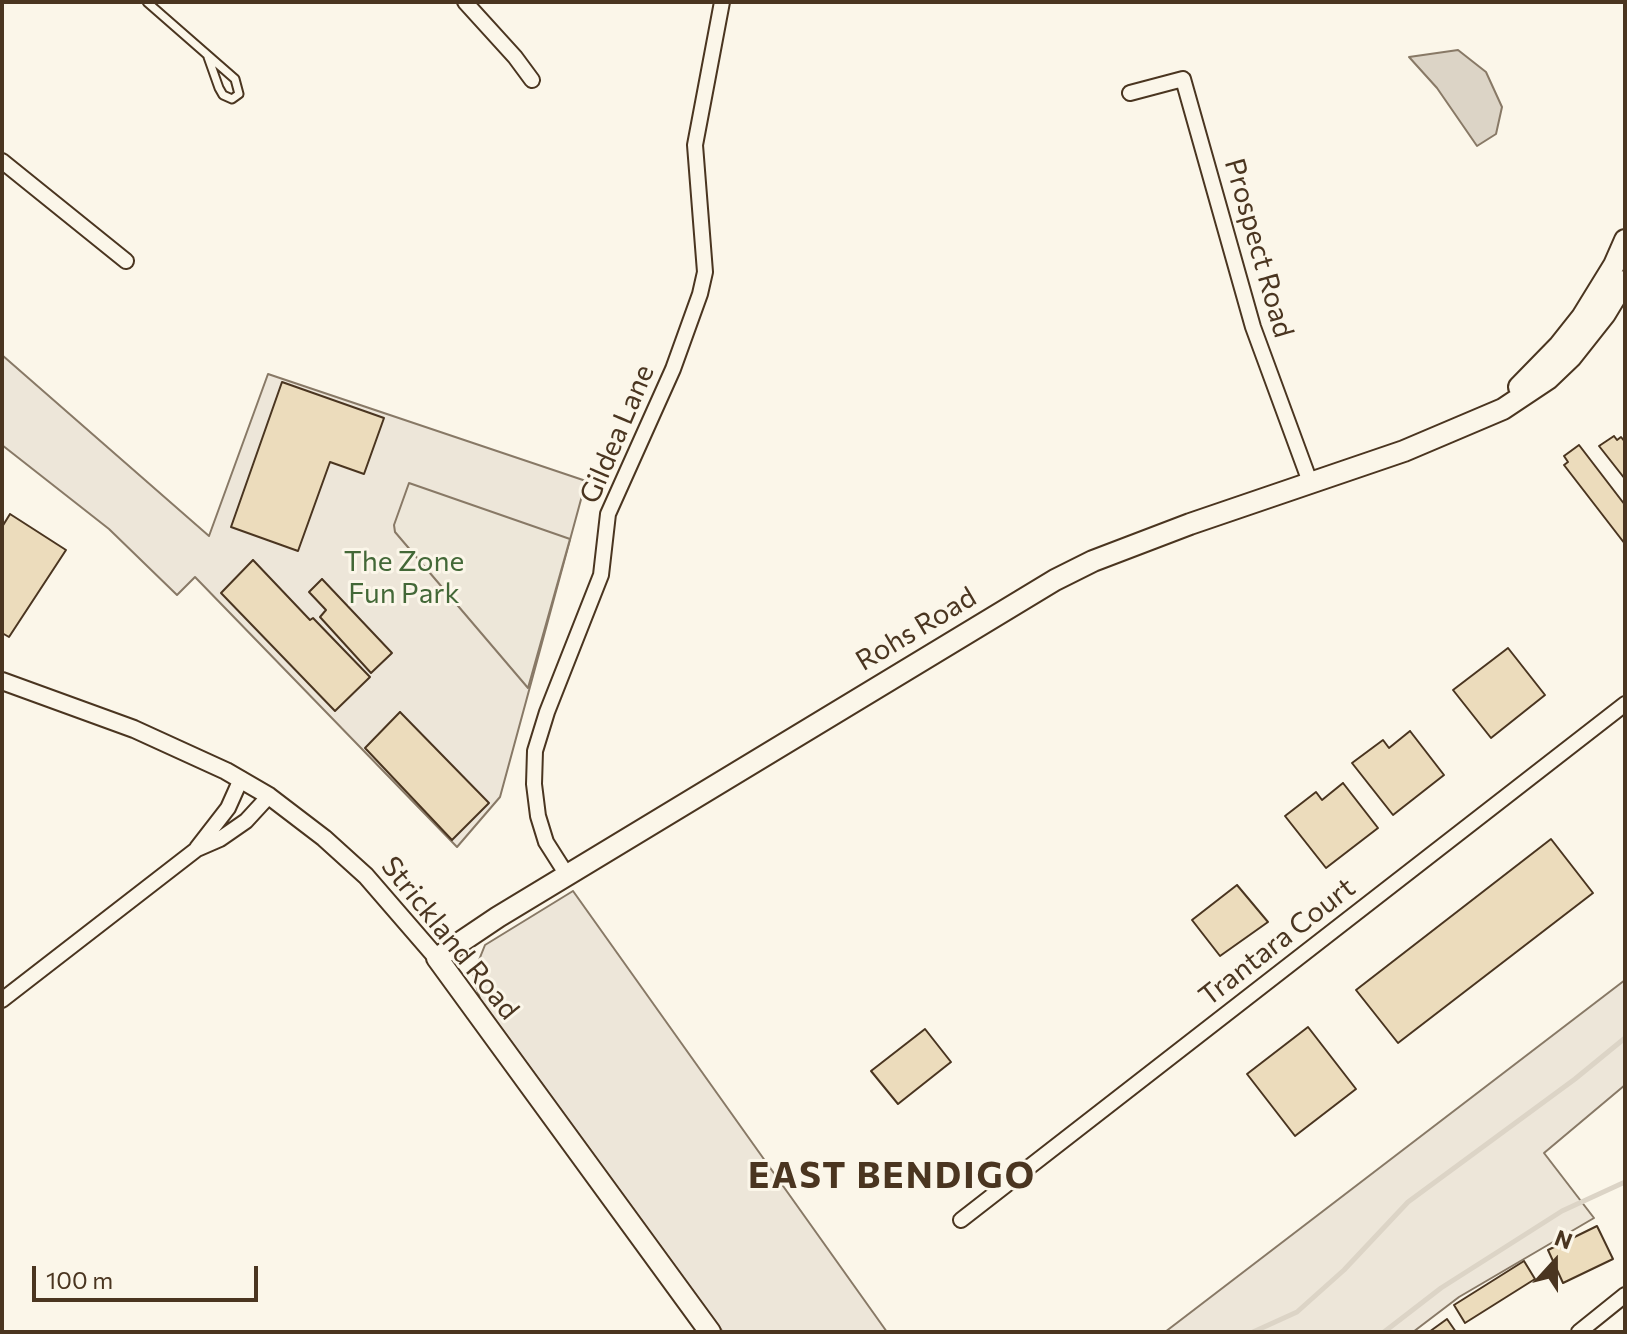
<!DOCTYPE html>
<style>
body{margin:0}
#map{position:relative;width:1627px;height:1334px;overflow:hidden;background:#fbf6e9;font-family:Commissioner,sans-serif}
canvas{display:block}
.frame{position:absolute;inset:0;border:4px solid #4a3520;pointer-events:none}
.north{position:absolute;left:1515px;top:1222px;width:80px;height:80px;-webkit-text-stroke:6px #fbf6e9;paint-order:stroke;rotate:21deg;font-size:22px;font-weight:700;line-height:32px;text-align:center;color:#4a3520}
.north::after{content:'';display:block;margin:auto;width:28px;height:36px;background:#4a3520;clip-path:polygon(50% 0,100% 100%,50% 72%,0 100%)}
.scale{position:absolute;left:32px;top:1266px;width:226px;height:36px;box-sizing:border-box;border:4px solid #4a3520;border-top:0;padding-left:10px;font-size:24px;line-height:28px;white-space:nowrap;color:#4a3520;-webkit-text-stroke:6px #fbf6e9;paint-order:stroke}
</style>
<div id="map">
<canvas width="1627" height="1334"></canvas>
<div class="frame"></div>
<div class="north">N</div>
<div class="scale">100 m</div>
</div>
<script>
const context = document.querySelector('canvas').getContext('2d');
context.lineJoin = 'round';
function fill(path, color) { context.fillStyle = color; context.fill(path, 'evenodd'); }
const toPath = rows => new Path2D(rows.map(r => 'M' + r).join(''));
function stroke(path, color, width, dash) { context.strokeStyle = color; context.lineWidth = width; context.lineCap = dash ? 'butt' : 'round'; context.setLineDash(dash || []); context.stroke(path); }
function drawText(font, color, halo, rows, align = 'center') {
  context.font = font + ' Commissioner,sans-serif'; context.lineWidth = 6; context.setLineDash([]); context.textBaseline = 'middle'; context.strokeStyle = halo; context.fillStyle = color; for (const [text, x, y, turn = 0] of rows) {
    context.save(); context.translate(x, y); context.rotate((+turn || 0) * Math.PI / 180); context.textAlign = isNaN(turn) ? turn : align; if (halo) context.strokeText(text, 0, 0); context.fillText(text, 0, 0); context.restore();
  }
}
const green = toPath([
 [2,355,209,536,268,374,586,481,500,797,457,847,195,577,177,595,109,529,2,445,2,355],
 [573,891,887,1332,723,1332,480,999,473,975,485,945,573,891],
 [1625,980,1625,1085,1544,1153,1594,1218,1459,1297,1413,1332,1165,1332,1625,980]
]);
const parking = toPath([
 [409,483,570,539,528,688,395,532,394,525,409,483]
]);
const water = toPath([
 [1458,50,1486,72,1502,107,1496,134,1477,146,1437,88,1409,57,1458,50]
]);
const stream = toPath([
 [1253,1332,1297,1312,1344,1270,1408,1202,1575,1079,1625,1038],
 [1384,1332,1441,1288,1562,1211,1625,1182]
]);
const building = toPath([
 [282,382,384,418,364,474,330,462,298,551,231,527,282,382],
 [1614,436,1617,440,1621,437,1625,442,1625,479,1599,446,1614,436],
 [1579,445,1625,505,1625,544,1564,465,1568,462,1564,456,1579,445],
 [10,514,66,550,9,637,2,633,2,527,10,514],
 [253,560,310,620,313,618,370,677,335,711,221,593,253,560],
 [322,579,392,653,371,673,320,617,326,610,309,592,322,579],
 [1508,648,1545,695,1491,738,1453,690,1508,648],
 [400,712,489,803,452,840,365,748,400,712],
 [1410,731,1444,775,1393,815,1352,763,1383,740,1389,748,1410,731],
 [1343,783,1378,828,1326,868,1285,816,1316,792,1322,800,1343,783],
 [1551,839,1593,893,1398,1043,1356,990,1551,839],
 [1237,885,1268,922,1220,956,1192,920,1237,885],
 [1308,1027,1356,1089,1295,1136,1247,1074,1308,1027],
 [925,1029,951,1062,898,1104,871,1071,925,1029],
 [1597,1226,1613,1259,1563,1283,1548,1250,1597,1226],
 [1524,1261,1535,1279,1465,1323,1454,1305,1524,1261],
 [1447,1319,1456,1332,1429,1332,1447,1319]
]);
const service = toPath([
 [147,2,235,79,239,94,232,99,223,95,219,88,208,57]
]);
const minor = toPath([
 [465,2,515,57,532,80],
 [1130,93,1183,79,1253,327,1310,482],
 [2,161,126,261],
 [197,848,228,808,241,779],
 [567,875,546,842,538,816,534,784,535,751,547,712,601,575,608,514,673,369,700,294,705,272,695,145,722,2],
 [2,1000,197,849,220,839,246,821,269,796],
 [961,1220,1625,704],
 [1579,1332,1625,1295]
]);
const tertiary = toPath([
 [2,681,134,729,226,771,269,796,324,838,366,876,437,958]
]);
const secondary = toPath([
 [1519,387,1559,346,1582,317,1614,265,1625,240],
 [710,1332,437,958,498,917,1055,580,1093,561,1190,524,1404,451,1503,409,1548,379,1571,357,1605,314,1625,281]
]);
const streetNames = [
 ["Prospect Road",1259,248,74],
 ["Gildea Lane",617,434,-67],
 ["Rohs Road",916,629,-31],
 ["Strickland Road",450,938,51],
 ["Trantara Court",1277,942,-38]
];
const parkNames = [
 ["The Zone",404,562],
 ["Fun Park",404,594]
];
const districtNames = [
 ["EAST BENDIGO",892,1176]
];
fill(green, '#ede6d9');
stroke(green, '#887966', 2);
fill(parking, '#ede7d9');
stroke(parking, '#887966', 2);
fill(water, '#dcd4c6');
stroke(water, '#887966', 2);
stroke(stream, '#dcd4c6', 5);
fill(building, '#ecdcbc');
stroke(building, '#4a3520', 2);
stroke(service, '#4a3520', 11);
stroke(minor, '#4a3520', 18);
stroke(tertiary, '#4a3520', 20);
stroke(secondary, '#4a3520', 24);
stroke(service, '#fbf6e9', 7);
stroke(minor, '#fbf6e9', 14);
stroke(tertiary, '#fbf6e9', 16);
stroke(secondary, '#fbf6e9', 20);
drawText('28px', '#4a3520', '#fbf6e9', streetNames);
drawText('28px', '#436837', '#fbf6e9', parkNames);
context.letterSpacing = '2px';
drawText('bold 36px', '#4a3520', '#fbf6e9', districtNames);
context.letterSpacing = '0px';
</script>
